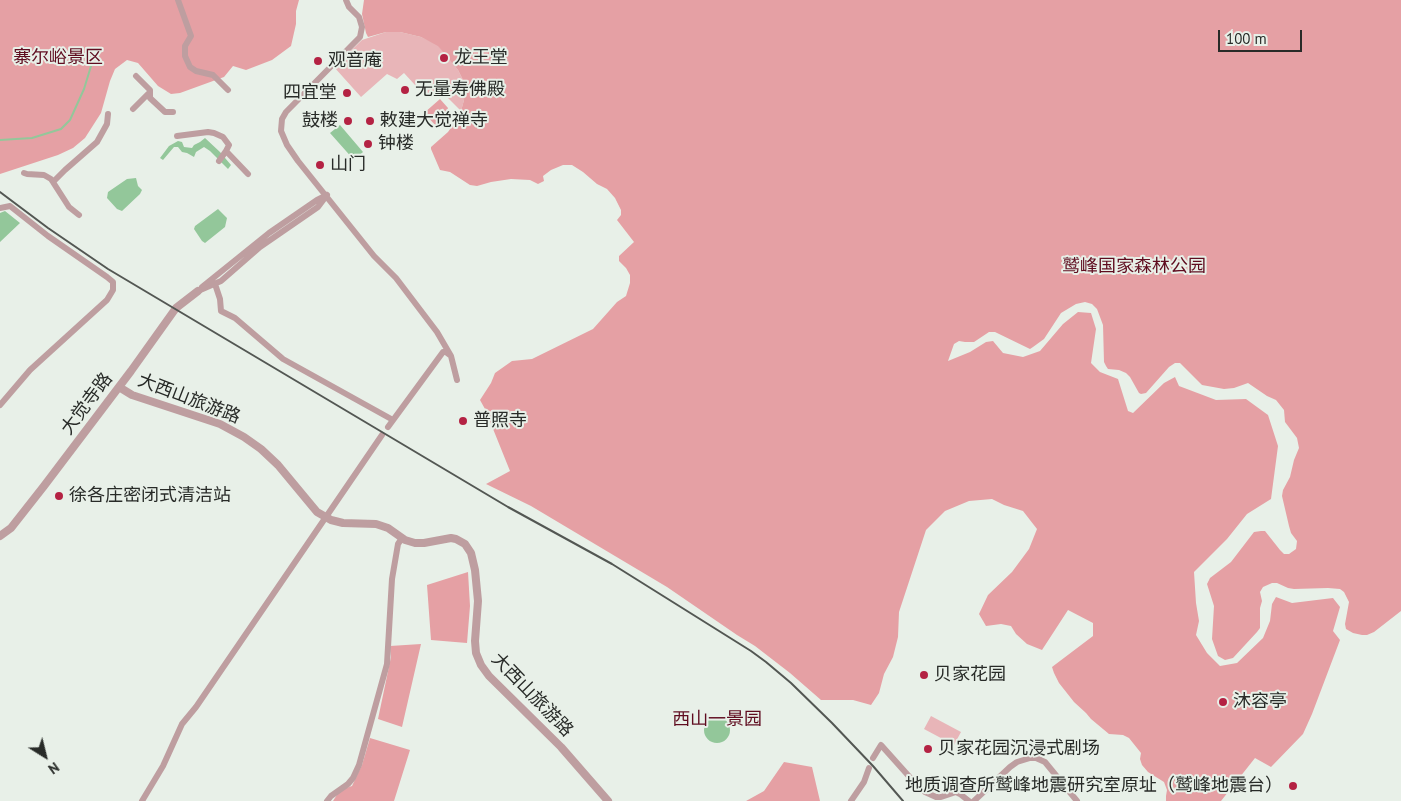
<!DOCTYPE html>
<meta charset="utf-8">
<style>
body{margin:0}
#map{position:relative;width:1401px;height:801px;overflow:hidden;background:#e8f0e8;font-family:"PT Sans",sans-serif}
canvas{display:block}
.north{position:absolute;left:20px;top:731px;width:50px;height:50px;-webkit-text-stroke:4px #e8f0e8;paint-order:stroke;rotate:144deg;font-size:14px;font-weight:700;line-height:20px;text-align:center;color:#282b28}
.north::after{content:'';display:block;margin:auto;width:18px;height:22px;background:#282b28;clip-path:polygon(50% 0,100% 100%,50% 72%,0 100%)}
.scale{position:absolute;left:1218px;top:30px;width:84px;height:22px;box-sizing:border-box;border:2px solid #282b28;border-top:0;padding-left:6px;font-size:15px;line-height:18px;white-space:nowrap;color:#282b28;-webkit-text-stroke:4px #e8f0e8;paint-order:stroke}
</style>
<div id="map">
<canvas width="1401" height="801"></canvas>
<div class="north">N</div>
<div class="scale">100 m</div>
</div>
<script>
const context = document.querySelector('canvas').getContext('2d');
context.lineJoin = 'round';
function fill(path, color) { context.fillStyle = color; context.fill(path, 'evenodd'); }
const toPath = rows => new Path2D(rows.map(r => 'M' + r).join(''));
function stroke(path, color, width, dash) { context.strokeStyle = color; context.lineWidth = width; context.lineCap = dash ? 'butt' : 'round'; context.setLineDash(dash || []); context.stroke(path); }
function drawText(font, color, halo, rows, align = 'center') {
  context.font = font + ' "PT Sans","Noto Sans SC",sans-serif'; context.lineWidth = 4; context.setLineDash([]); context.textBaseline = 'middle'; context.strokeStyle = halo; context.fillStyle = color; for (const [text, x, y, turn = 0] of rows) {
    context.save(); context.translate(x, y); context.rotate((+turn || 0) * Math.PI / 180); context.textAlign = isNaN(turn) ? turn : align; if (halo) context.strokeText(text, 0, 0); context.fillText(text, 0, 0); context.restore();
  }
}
const green = toPath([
 [386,32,400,32,421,37,438,45,458,70,465,84,464,100,461,111,443,93,425,96,404,73,397,79,387,74,361,97,334,67,362,40],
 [931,716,961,732,954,745,924,729]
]);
const forest = toPath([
 [0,0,299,0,296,11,296,24,291,46,272,60,246,70,233,66,224,77,180,93,171,94,158,86,138,63,127,60,115,69,110,81,101,113,85,138,73,148,58,155,0,174],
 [364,0,1401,0,1401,611,1374,632,1367,635,1362,635,1353,633,1346,629,1345,624,1349,602,1344,592,1340,589,1328,588,1294,589,1288,588,1277,583,1272,583,1263,587,1260,592,1262,601,1260,608,1260,628,1257,632,1233,658,1225,660,1218,656,1212,639,1214,606,1207,584,1210,578,1231,562,1254,532,1261,531,1265,531,1280,550,1284,554,1289,554,1296,549,1297,541,1291,533,1289,526,1282,496,1283,490,1290,477,1294,460,1299,448,1297,438,1285,422,1284,410,1276,400,1267,396,1248,383,1234,388,1224,389,1202,385,1180,363,1175,363,1169,367,1146,393,1141,394,1139,393,1130,377,1126,373,1119,370,1108,369,1106,366,1104,362,1103,325,1097,309,1092,304,1085,302,1076,304,1061,313,1044,339,1033,347,1030,349,995,332,989,332,974,342,965,342,959,341,954,344,948,361,970,352,986,342,993,341,1003,353,1023,357,1040,351,1063,324,1078,312,1091,313,1096,329,1091,363,1100,372,1118,379,1128,411,1133,413,1164,383,1175,377,1179,386,1216,400,1246,399,1268,415,1278,446,1271,499,1247,514,1227,539,1194,572,1196,603,1199,621,1196,635,1207,653,1220,666,1237,663,1263,638,1270,621,1272,604,1276,597,1292,603,1333,598,1340,607,1333,631,1340,640,1312,714,1303,734,1271,767,1255,758,1221,801,1166,801,1166,796,1167,790,1164,782,1148,772,1142,765,1140,759,1141,753,1129,738,1123,735,1109,734,1091,719,1086,713,1074,702,1059,683,1054,673,1052,667,1093,636,1093,623,1068,610,1042,650,1027,644,1016,634,1011,626,1001,624,986,626,979,614,988,595,1012,572,1029,549,1037,529,1023,511,1004,505,992,499,969,501,945,511,926,530,899,612,898,637,893,657,884,674,879,693,871,705,853,700,821,700,790,673,755,646,737,635,667,587,531,506,486,484,510,471,485,409,480,400,491,383,495,373,512,361,532,359,593,329,617,302,626,296,630,283,630,275,626,268,619,261,619,256,634,242,617,220,621,215,621,210,615,198,607,189,597,184,583,172,572,165,563,165,551,170,543,176,544,181,538,184,530,180,511,179,491,182,477,186,470,185,450,172,440,170,431,149,431,147,448,132,455,122,461,111,464,100,465,84,458,70,438,46,421,37,400,32,386,32,368,37,366,33,362,14],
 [440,99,448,108,444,118,436,126,424,113],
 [468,572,470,606,467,643,431,640,427,585],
 [421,644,402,727,378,719,391,657,390,646],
 [370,738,410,750,394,801,333,801,340,790,352,786,362,765],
 [784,762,812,767,820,801,746,801,764,791]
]);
const water = toPath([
 [340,125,363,152,354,160,330,133],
 [205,138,220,152,231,165,228,169,210,151,204,147,196,152,194,157,187,153,182,152,178,147,174,147,163,160,160,158,169,146,178,141,182,142,184,147,192,148,194,145,200,142],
 [136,178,138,186,142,190,140,194,122,211,117,209,107,198,108,192,127,179],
 [218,209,227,218,225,227,205,243,202,241,194,229,195,226],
 [5,211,20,223,0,242,0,213],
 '704 730a13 13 0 1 1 26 0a13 13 0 1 1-26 0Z'
]);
const stream = toPath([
 [0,140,32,138,61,129,70,120,84,89,95,53]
]);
const minor = toPath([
 [178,0,191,36,185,46,185,56,190,67,196,71,213,75,228,90],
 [346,0,349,7,359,17,362,27,360,37,286,112,282,119,281,131,287,145,298,161,374,256,396,278,437,332,451,356,457,380],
 [136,76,150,90,150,92],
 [133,109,150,92,150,98,165,112,173,112],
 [177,136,208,132,214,133,223,137,229,145,226,151],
 [219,161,226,151,248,174],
 [24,173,27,174,44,175,51,179,69,207,79,215],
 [53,182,65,170,97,142,107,124,108,114],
 [0,208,10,206,48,236,107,277,113,282,113,290,107,300,30,370,0,405],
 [215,284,220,299,221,311,235,318,283,359,393,420],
 [202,287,269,233,317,200,327,195],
 [198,291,221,281,260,247,318,207,327,195],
 [388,427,443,352,446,352,450,355],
 [873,758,881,745,915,783,925,792,936,797,941,797,956,792,960,794,969,801],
 [142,801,163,766,182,724,196,707,382,435],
 [327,801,331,796,348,784,353,778,359,765,387,664,392,579,398,544,402,538],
 [851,801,864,782,869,768],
 [974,801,1010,767,1017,762,1030,758,1036,758,1045,762,1077,801]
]);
const tertiary = toPath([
 [119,387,132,395,220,424,244,437,261,449,278,465,317,512,331,520,343,523,376,524,388,528,405,540,415,543,424,543,451,538,456,539,465,544,471,553,475,570,478,601,475,641,476,653,481,665,489,676,561,747,608,801],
 [0,536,11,528,44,486,131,371,176,308,198,291]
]);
const rail = toPath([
 [0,192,48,228,108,269,508,507,612,564,751,651,766,662,791,683,832,723,873,766,903,801]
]);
const markers = [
 [444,58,5,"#b42243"],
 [318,61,5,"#b42243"],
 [405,90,5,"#b42243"],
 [347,93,5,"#b42243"],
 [348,121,5,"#b42243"],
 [370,121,5,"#b42243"],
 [368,144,5,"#b42243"],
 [320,165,5,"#b42243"],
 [463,421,5,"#b42243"],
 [59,496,5,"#b42243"],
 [924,675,5,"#b42243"],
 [1223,702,5,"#b42243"],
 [928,749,5,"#b42243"],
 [1293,786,5,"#b42243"]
];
const parkNames = [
 ["寨尔峪景区",58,58],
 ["鹫峰国家森林公园",1134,267],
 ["西山一景园",717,720]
];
const poiNames = [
 ["龙王堂",454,58],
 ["观音庵",328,61],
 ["无量寿佛殿",415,90],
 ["四宜堂",337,93,"right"],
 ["鼓楼",338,121,"right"],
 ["敕建大觉禅寺",380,121],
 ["钟楼",378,144],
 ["山门",330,165],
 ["普照寺",473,421],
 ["徐各庄密闭式清洁站",69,496],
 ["贝家花园",934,675],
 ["沐容亭",1233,702],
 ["贝家花园沉浸式剧场",938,749],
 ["地质调查所鹫峰地震研究室原址（鹫峰地震台）",1283,786,"right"]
];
const streetNames = [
 ["大西山旅游路",189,399,21],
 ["大觉寺路",87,404,-53],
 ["大西山旅游路",532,695,46]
];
fill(green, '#e8b5b8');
fill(forest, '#e5a0a4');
fill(water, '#93c79a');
stroke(stream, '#93c79a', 2);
stroke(minor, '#be9ea0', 6);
stroke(tertiary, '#be9ea0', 8);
stroke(rail, '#535753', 2);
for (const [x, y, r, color] of markers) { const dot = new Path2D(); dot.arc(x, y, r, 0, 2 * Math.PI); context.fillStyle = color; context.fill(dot); stroke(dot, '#e8f0e8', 2); }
drawText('18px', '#5f0c1f', '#e8f0e8', parkNames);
drawText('18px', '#282b28', '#e8f0e8', poiNames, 'left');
drawText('18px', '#282b28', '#e8f0e8', streetNames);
</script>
